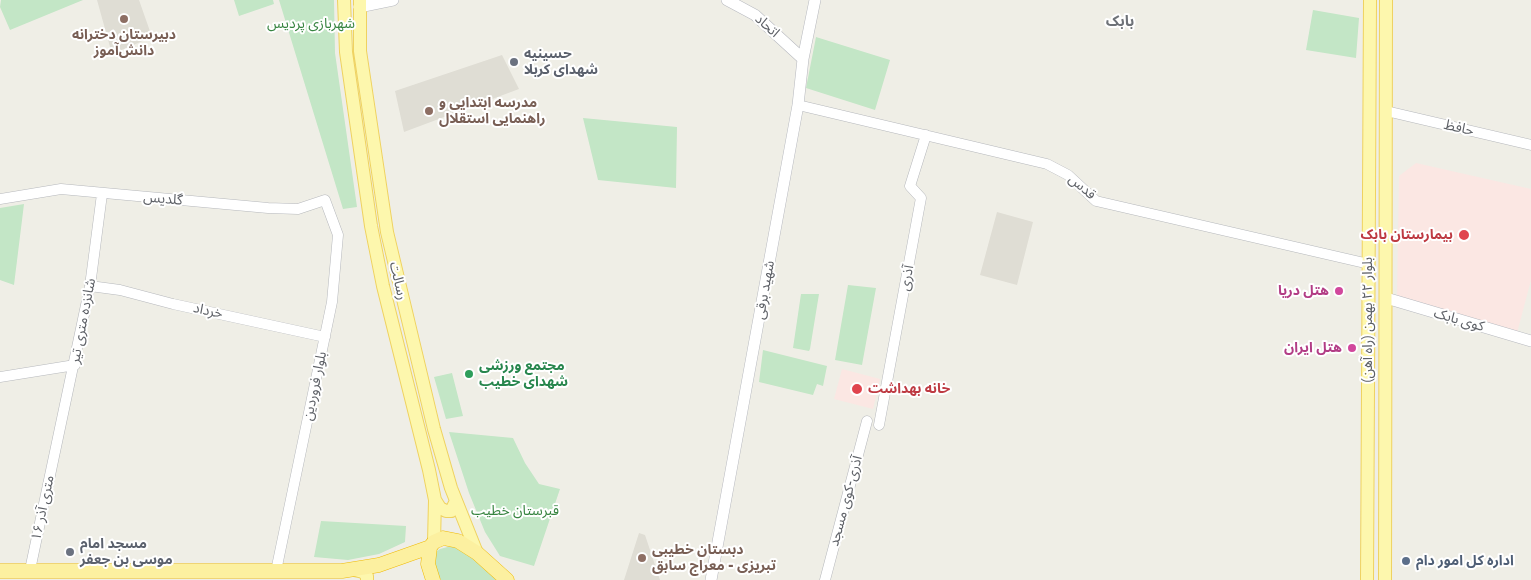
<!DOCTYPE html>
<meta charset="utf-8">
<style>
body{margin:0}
canvas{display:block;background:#efeee6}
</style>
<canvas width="1531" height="580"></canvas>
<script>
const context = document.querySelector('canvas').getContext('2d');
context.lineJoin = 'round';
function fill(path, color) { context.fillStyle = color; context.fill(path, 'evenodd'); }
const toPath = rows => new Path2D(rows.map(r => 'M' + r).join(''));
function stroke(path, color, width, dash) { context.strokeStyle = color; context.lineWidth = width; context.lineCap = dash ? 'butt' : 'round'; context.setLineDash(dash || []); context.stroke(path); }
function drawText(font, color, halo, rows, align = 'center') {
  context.font = font + ' "IBM Plex Sans","Noto Sans Arabic",sans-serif'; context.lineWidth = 4; context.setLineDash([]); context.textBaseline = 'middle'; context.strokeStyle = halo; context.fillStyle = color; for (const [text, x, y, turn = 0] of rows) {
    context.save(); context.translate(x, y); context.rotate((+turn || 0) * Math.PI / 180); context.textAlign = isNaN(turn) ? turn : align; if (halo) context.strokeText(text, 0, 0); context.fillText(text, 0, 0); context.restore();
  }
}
const education = toPath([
 [97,0,139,0,152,37,112,54],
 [502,55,519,89,404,132,395,91],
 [997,212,1033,222,1017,285,980,275],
 [639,533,645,535,660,580,624,580]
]);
const medical = toPath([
 [1416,163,1531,189,1531,280,1517,333,1397,296,1399,176],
 [842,369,880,379,873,409,834,399]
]);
const green = toPath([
 [1,0,83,0,10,30,0,7],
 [234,0,273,0,274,4,239,16],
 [279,0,334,0,335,53,357,207,343,209],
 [1313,10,1359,18,1356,58,1306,50],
 [816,37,890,60,875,110,806,88],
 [583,118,677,127,676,188,598,180],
 [24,204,14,285,0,280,0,208],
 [848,285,876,288,862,365,835,360],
 [801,294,819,294,810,349,809,351,793,348],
 [763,350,827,366,823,386,817,384,813,395,759,382],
 [452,373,463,416,446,419,434,377],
 [449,432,513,438,525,463,539,484,560,489,534,566,500,556,485,532,469,493],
 [321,521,406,526,405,542,379,554,348,560,314,557],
 [451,546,461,550,477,562,496,580,441,580,436,572,434,563,435,556,437,551,440,549]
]);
const tertiary = toPath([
 [798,105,1047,164,1068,175,1096,201,1369,264],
 [1386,111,1531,145],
 [0,199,61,189,268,208,298,209,325,200,338,235,332,302,276,571],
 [90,286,120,290,173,304,325,337],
 [0,377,75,365],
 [879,425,921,198,910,186,926,135],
 [30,570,90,286,102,194],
 [825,580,867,421]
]);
const secondary = toPath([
 [727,0,755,15,803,59],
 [359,7,393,0],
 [1386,298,1531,341],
 [711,580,798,105,803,59,815,0]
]);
const primary = toPath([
 [344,0,346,52,371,226,383,286,429,470,435,500,434,542],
 [360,0,360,51,387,232,434,429,451,488,477,553],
 [435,500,440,508,446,511,451,511,456,501],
 [354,570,363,572,367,576,367,580],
 [1367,580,1370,0],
 [1385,580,1386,0]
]);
const trunk = toPath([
 [0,571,342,571,379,565,430,547],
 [433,580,428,564,430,547,434,542,443,538,458,541,477,553,507,580]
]);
const markers = [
 [124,19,5,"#8d6e63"],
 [514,62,5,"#6b7280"],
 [429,111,5,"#8d6e63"],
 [1464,235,6,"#e0444e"],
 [1339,291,5,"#d1479c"],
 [1352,348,5,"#d1479c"],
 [469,374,5,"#2e9e5b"],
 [857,389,6,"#e0444e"],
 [70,552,5,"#6b7280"],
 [642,558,5,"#8d6e63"],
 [1406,561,5,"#5c6f8a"]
];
const parkNames = [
 ["شهربازی پردیس",311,24],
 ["قبرستان خطیب",515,511]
];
const streetNames = [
 ["اتحاد",767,26,42],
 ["حافظ",1459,128,13],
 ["قدس",1082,187,40],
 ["گلدیس",163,199,5],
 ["آذری",907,278,-79],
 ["رسالت",398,281,77],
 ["شهید برقی",765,290,-80],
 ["خرداد",208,311,12],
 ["بلوار ۲۲ بهمن (راه آهن)",1368,320,-90],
 ["کوی بابک",1459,320,16],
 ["شانزده متری تیر",83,321,-79],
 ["بلوار فروردین",315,386,-78],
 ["آذری-کوی مسجد",846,501,-75],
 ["۱۶ متری آذر",43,508,-78]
];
const educationNames = [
 ["دبیرستان دخترانه",124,35,"center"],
 ["دانش‌آموز",124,51,"center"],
 ["مدرسه ابتدایی و",439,103],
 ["راهنمایی استقلال",439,119],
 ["دبستان خطیبی",652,550],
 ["تبریزی - معراج سابق",652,566]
];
const worshipNames = [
 ["حسینیه",524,54],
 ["شهدای کربلا",524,70],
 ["مسجد امام",80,544],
 ["موسی بن جعفر",80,560]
];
const healthNames = [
 ["بیمارستان بابک",1453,235],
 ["خانه بهداشت",868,389,"left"]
];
const hotelNames = [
 ["هتل دریا",1329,291],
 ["هتل ایران",1342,348]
];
const leisureNames = [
 ["مجتمع ورزشی",479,366],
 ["شهدای خطیب",479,382]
];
const serviceNames = [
 ["اداره کل امور دام",1416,561]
];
const neighbourhoodNames = [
 ["بابک",1120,22]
];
fill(education, '#dfddd4');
fill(medical, '#fbe7e3');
fill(green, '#c3e6c6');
stroke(tertiary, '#b6b8bc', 11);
stroke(secondary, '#b7b9bf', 12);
stroke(primary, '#efd260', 14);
stroke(trunk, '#f0ba05', 15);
stroke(tertiary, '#fff', 10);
stroke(secondary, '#fff', 11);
stroke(primary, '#fdf7ad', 12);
stroke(trunk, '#fcf0a0', 14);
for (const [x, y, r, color] of markers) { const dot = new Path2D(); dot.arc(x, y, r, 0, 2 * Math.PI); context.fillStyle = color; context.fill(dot); stroke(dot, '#fff', 2); }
drawText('14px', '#378440', '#fff', parkNames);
drawText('14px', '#5d6066', '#fff', streetNames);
drawText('bold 14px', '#785e54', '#fff', educationNames, 'left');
drawText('bold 14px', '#5b616d', '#fff', worshipNames, 'left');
drawText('bold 14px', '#be3a42', '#fff', healthNames, 'right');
drawText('bold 14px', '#b23c85', '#fff', hotelNames, 'right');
drawText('bold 14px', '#27864d', '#fff', leisureNames, 'left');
drawText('bold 14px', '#4e5e75', '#fff', serviceNames, 'left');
drawText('bold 15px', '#6e7278', '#fff', neighbourhoodNames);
</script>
